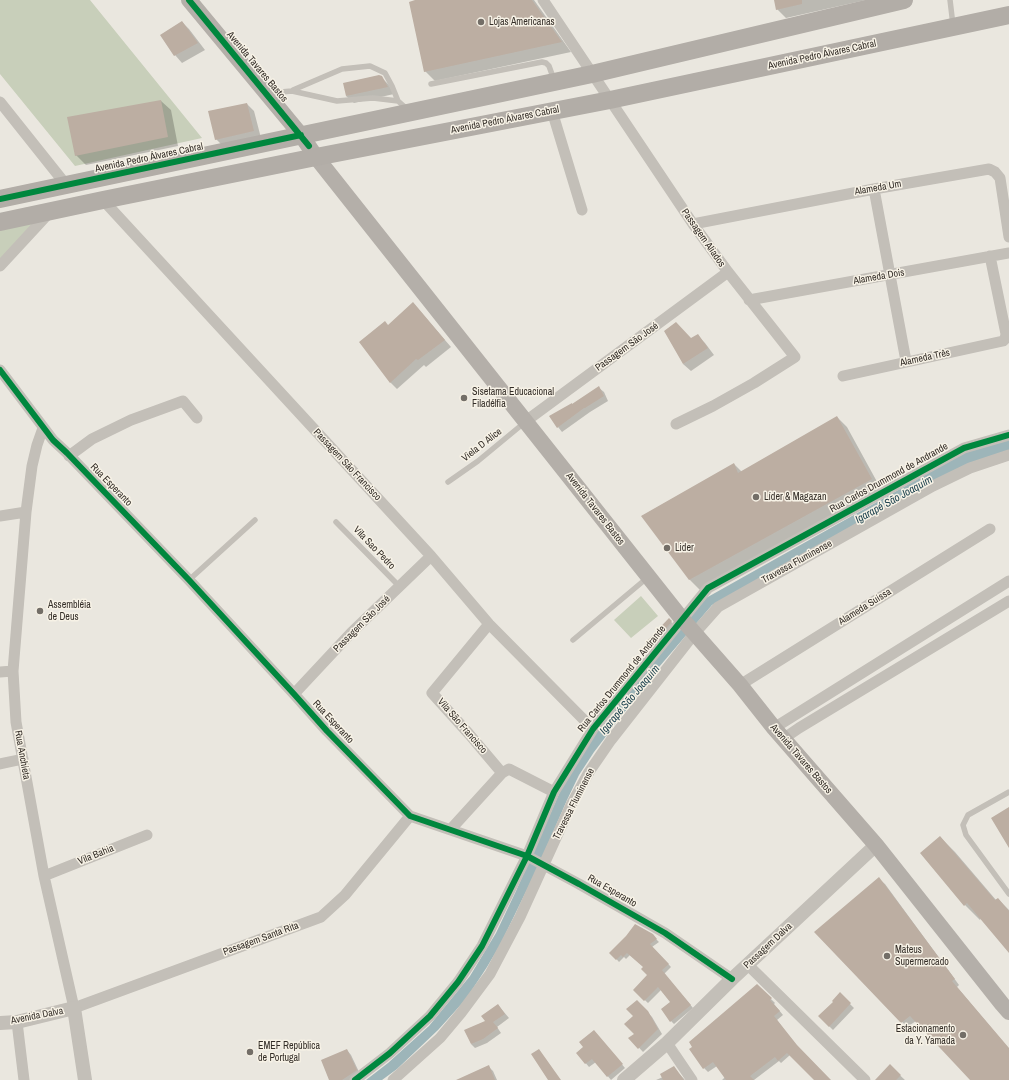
<!DOCTYPE html>
<meta charset="utf-8">
<style>
body{margin:0}
canvas{display:block;background:#eae7df}
</style>
<canvas width="1009" height="1080"></canvas>
<script>
const context = document.querySelector('canvas').getContext('2d');
context.lineJoin = 'round';
function fill(path, color) { context.fillStyle = color; context.fill(path, 'evenodd'); }
const toPath = rows => new Path2D(rows.map(r => 'M' + r).join(''));
function stroke(path, color, width, dash) { context.strokeStyle = color; context.lineWidth = width; context.lineCap = dash ? 'butt' : 'round'; context.setLineDash(dash || []); context.stroke(path); }
function drawText(font, color, halo, rows, align = 'center') {
  context.font = font + ' "Archivo Narrow",sans-serif'; context.lineWidth = 3; context.setLineDash([]); context.textBaseline = 'middle'; context.strokeStyle = halo; context.fillStyle = color; for (const [text, x, y, turn = 0] of rows) {
    context.save(); context.translate(x, y); context.rotate((+turn || 0) * Math.PI / 180); context.textAlign = isNaN(turn) ? turn : align; if (halo) context.strokeText(text, 0, 0); context.fillText(text, 0, 0); context.restore();
  }
}
const green = toPath([
 [0,0,90,0,202,138,75,166,0,74],
 [50,212,0,261,0,222],
 [641,596,658,616,631,638,614,620]
]);
const water = toPath([
 [1009,440,1009,451,712,605,659,667,594,752,579,775,567,800,537,869,500,945,487,967,466,999,438,1030,397,1069,382,1080,366,1080,388,1063,429,1026,470,976,496,933,516,891,563,785,593,733,706,598,973,448]
]);
const shadow = toPath([
 [418,0,534,0,571,52,435,81,425,71],
 [775,0,866,0,786,18,777,9],
 [182,22,189,29,205,50,182,63,175,55],
 [381,77,389,85,394,94,354,103,346,96],
 [161,101,171,110,178,146,86,165,76,155],
 [247,104,254,111,261,138,223,146,216,139],
 [413,303,451,347,426,367,424,365,397,389,390,382,388,326],
 [698,336,705,343,714,355,691,371,683,364],
 [599,388,604,392,608,401,590,412,562,432,558,427,572,405],
 [837,417,847,427,881,489,700,590,690,580,642,516,734,464,742,472],
 [669,619,673,624,656,651,647,643],
 [940,837,955,852,996,900,998,899,1009,910,1009,951,981,918,980,920,965,905],
 [879,879,885,884,959,985,957,987,1009,1049,1009,1080,971,1080,916,1021,907,1027,815,932],
 [652,935,659,942,652,947,671,967,664,974,693,1008,674,1024,671,1021,671,1002,661,990,648,1003,634,990,649,975,644,967,630,955,626,959,624,957,619,962,611,953],
 [757,985,775,1003,774,1004,783,1015,777,1020,798,1048,781,1063,779,1061,754,1080,722,1080,725,1077,717,1066,708,1072,704,1068],
 [840,994,854,1008,833,1030,819,1016,834,1002],
 [637,1001,652,1017,662,1034,643,1052,630,1038,635,1034,634,1016],
 [498,1005,509,1018,497,1027,501,1033,487,1043,475,1048,471,1044],
 [597,1035,625,1068,611,1080,596,1062,589,1067,577,1053],
 [347,1050,351,1055,360,1074,353,1080,330,1080],
 [488,1066,493,1071,497,1080,465,1080],
 [890,1066,905,1080,880,1080],
 [674,1068,685,1080,656,1080,663,1077]
]);
const building = toPath([
 [415,0,532,0,562,42,424,72,409,2],
 [774,0,802,0,802,4,776,10],
 [182,21,198,43,174,56,160,35],
 [379,75,382,76,388,87,346,96,343,83],
 [161,100,168,137,75,156,67,117],
 [247,103,254,131,215,140,208,111],
 [413,302,445,340,418,360,416,359,390,383,359,342,385,321,388,325],
 [676,322,691,338,698,334,708,348,683,364,664,331],
 [599,386,604,396,585,408,584,408,557,428,549,416,572,403,572,404],
 [837,416,872,479,689,580,641,516,734,463,738,473],
 [669,618,672,621,651,647,645,643],
 [1009,807,1009,848,991,818],
 [940,836,995,900,998,898,1009,911,1009,953,967,903,964,906,920,853],
 [879,877,955,979,952,981,1009,1048,1009,1080,970,1080,910,1016,901,1023,814,932],
 [635,924,653,934,657,939,650,944,669,964,662,970,691,1005,670,1022,661,1009,670,1002,658,987,644,1001,633,990,647,975,641,969,643,967,627,953,623,957,621,955,616,960,609,953,626,936],
 [757,984,772,998,770,1000,780,1011,774,1016,797,1045,831,1080,814,1080,787,1053,778,1061,775,1057,750,1076,754,1080,726,1080,713,1062,703,1069,689,1049,692,1047,689,1042],
 [840,992,851,1003,829,1027,818,1016,833,1002,832,1001],
 [637,1000,648,1011,658,1029,638,1049,628,1038,634,1034,624,1024,633,1016,626,1009],
 [498,1004,505,1014,493,1022,498,1028,483,1039,471,1044,464,1030,485,1021,481,1016],
 [594,1030,623,1064,607,1077,592,1059,585,1064,576,1053,583,1047,579,1042],
 [347,1049,357,1070,342,1080,329,1080,321,1060],
 [539,1049,561,1080,548,1080,531,1054],
 [890,1064,901,1075,896,1080,875,1080],
 [489,1065,495,1080,456,1080],
 [674,1066,684,1080,663,1080,660,1074]
]);
const service = toPath([
 [950,0,953,25],
 [431,84,542,62,546,63,549,66,554,80],
 [293,90,342,69,370,66,385,73,392,86,398,101],
 [269,93,292,91,337,101,373,98,398,101,407,109],
 [448,482,478,461,524,423],
 [336,522,399,586],
 [189,580,255,520],
 [573,640,647,578],
 [1009,792,968,815,963,825,966,835,1009,894]
]);
const minor = toPath([
 [543,0,693,224,728,272,795,357,754,383,713,406,676,424],
 [0,102,67,186],
 [552,111,582,210],
 [874,189,906,361],
 [103,200,431,556,489,624,593,729],
 [693,224,874,189,989,169,995,172,1000,178,1009,237],
 [0,266,49,213],
 [749,300,1009,253],
 [0,370,53,440,67,453,189,580,294,694,327,731,410,816,527,856,579,884,665,933,732,979],
 [843,376,1003,341,1005,339,1006,334,990,256],
 [526,421,728,272],
 [43,428,37,445,32,466,26,512,13,671,16,722,44,876,74,1008,321,917,345,895,410,816],
 [69,456,92,439,131,420,183,401,197,418],
 [0,516,26,512],
 [489,624,432,693,469,734,502,773],
 [0,672,13,671],
 [740,685,990,529],
 [294,694,351,633,431,556],
 [774,728,1009,581],
 [783,739,799,728,1009,601],
 [0,764,23,759],
 [451,829,502,773,509,769,554,792],
 [44,876,147,835],
 [748,965,865,1080],
 [17,1022,24,1080],
 [667,1043,692,1080],
 [355,1080,390,1053,430,1016,458,982,482,946,527,856,554,792,593,729,708,588,964,448,1009,435],
 [393,1080,440,1038,461,1013,490,974,520,917,571,805,589,772,611,740,694,634,718,607,933,486,970,468,1009,455]
]);
const tertiary = toPath([
 [0,1023,17,1022,74,1008,85,1080],
 [624,1080,667,1043,732,979,876,845]
]);
const secondary = toPath([
 [189,0,301,135,316,157,682,619,740,685,774,728,876,845,1002,1004,1009,1012]
]);
const primary = toPath([
 [0,199,592,74,904,0],
 [0,222,103,200,316,157,610,100,1009,15]
]);
const cycleway = toPath([
 [189,0,309,146],
 [0,199,301,135],
 [0,370,53,440,67,453,189,580,294,694,327,731,410,816,527,856,579,884,665,933,732,979],
 [355,1080,390,1053,430,1016,458,982,482,946,527,856,554,792,593,729,708,588,964,448,1009,435]
]);
const markers = [
 [481,22,4,"#736e67"],
 [464,398,4,"#736e67"],
 [756,497,4,"#736e67"],
 [667,548,4,"#736e67"],
 [40,611,4,"#736e67"],
 [887,956,4,"#736e67"],
 [963,1035,4,"#736e67"],
 [250,1052,4,"#736e67"]
];
const poiNames = [
 ["Lojas Americanas",489,22],
 ["Sisetama Educacional",472,392],
 ["Filadélfia",472,404],
 ["Líder & Magazan",764,497],
 ["Lider",675,548],
 ["Assembléia",48,605],
 ["de Deus",48,617],
 ["Mateus",895,950],
 ["Supermercado",895,962],
 ["Estacionamento",955,1029,"right"],
 ["da Y. Yamada",955,1041,"right"],
 ["EMEF República",258,1046],
 ["de Portugal",258,1058]
];
const streetNames = [
 ["Avenida Pedro Álvares Cabral",822,55,-12],
 ["Avenida Tavares Bastos",257,67,50],
 ["Avenida Pedro Álvares Cabral",505,120,-11],
 ["Avenida Pedro Álvares Cabral",149,158,-12],
 ["Alameda Um",878,188,-10],
 ["Passagem Aliados",703,238,55],
 ["Alameda Dois",879,277,-10],
 ["Passagem São José",627,347,-36],
 ["Alameda Três",925,358,-12],
 ["Viela D Alice",482,445,-38],
 ["Passagem São Francisco",347,465,47],
 ["Rua Carlos Drummond de Andrande",889,478,-29],
 ["Rua Esperanto",111,485,46],
 ["Avenida Tavares Bastos",595,509,52],
 ["Vila Sao Pedro",374,548,46],
 ["Travessa Fluminense",797,562,-29],
 ["Alameda Suissa",865,607,-32],
 ["Passagem São José",362,624,-45],
 ["Rua Carlos Drummond de Andrande",622,679,-51],
 ["Rua Esperanto",333,722,47],
 ["Vila São Francisco",462,726,49],
 ["Rua Anchieta",22,755,80],
 ["Avenida Tavares Bastos",801,759,49],
 ["Travessa Fluminense",574,804,-63],
 ["Vila Bahia",96,855,-22],
 ["Rua Esperanto",612,891,30],
 ["Passagem Santa Rita",261,939,-20],
 ["Passagem Dalva",768,946,-43],
 ["Avenida Dalva",37,1016,-11]
];
const waterNames = [
 ["Igarapé São Joaquim",894,500,-29],
 ["Igarapé São Joaquim",630,700,-50]
];
fill(green, '#c8cfba');
fill(water, '#9db5b9');
fill(shadow, '#0003');
fill(building, '#bcaea2');
stroke(service, '#c3bfb8', 5.5);
stroke(minor, '#c3bfb8', 11);
stroke(tertiary, '#c3bfb8', 14);
stroke(secondary, '#b4afa9', 16);
stroke(primary, '#b2ada7', 18);
stroke(cycleway, '#00873e', 6);
for (const [x, y, r, color] of markers) { const dot = new Path2D(); dot.arc(x, y, r, 0, 2 * Math.PI); context.fillStyle = color; context.fill(dot); stroke(dot, '#f7f2e6', 1.5); }
drawText('10px', '#332d27', '#f7f2e6', poiNames, 'left');
drawText('10px', '#332d27', '#f7f2e6', streetNames);
drawText('italic 11px', '#204551', '#f7f2e6', waterNames);
</script>
